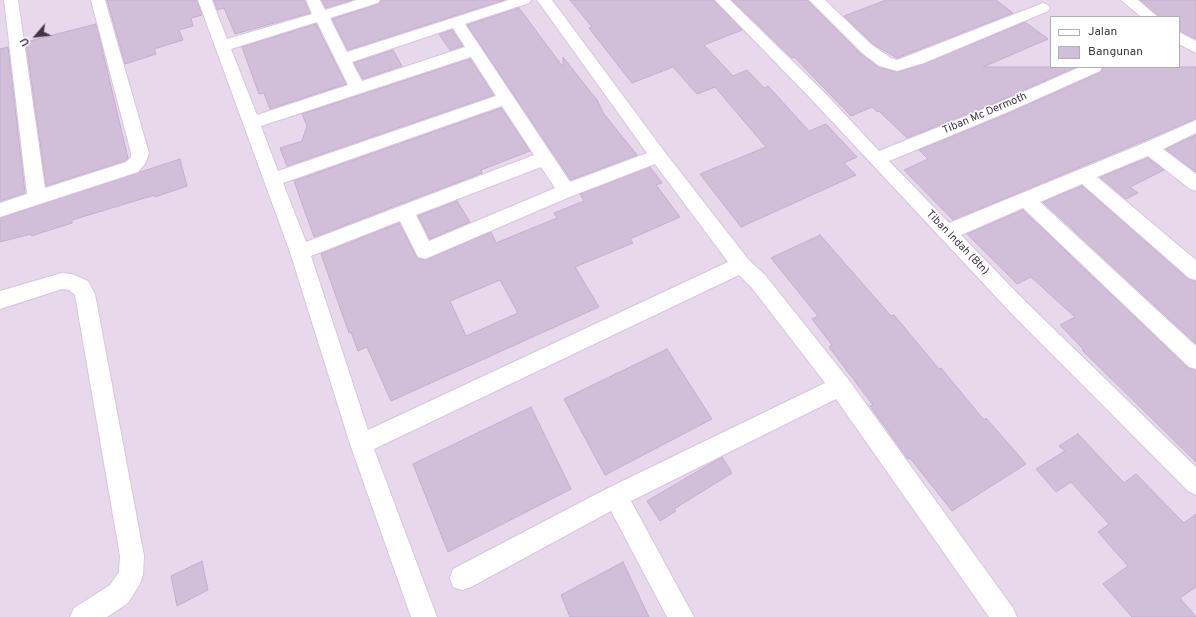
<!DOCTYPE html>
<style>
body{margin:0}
#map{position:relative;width:1196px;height:617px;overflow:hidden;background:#f1e6f4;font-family:Overpass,sans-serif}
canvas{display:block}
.legend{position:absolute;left:1050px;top:16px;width:130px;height:52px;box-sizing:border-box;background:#fff;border:1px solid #b3aeb5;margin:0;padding:5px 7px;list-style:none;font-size:12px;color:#423547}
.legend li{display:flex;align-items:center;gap:8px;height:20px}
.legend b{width:20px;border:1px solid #b3aeb5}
.north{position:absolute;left:16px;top:16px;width:40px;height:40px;-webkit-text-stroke:3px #fff;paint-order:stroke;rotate:242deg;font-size:11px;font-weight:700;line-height:16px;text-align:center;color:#423547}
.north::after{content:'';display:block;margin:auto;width:14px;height:18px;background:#423547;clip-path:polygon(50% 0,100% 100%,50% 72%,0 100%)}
</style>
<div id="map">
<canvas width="1196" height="617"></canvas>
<ul class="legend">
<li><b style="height:5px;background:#fff"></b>Jalan</li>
<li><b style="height:11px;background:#d1bed9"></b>Bangunan</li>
</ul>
<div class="north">U</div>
</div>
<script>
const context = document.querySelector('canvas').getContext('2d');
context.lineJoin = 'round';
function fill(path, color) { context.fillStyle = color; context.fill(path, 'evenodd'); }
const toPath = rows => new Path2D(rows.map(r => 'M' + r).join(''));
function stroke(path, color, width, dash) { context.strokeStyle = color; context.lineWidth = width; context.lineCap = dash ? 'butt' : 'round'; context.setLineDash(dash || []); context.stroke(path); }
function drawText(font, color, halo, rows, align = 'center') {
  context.font = font + ' Overpass,sans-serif'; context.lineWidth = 3; context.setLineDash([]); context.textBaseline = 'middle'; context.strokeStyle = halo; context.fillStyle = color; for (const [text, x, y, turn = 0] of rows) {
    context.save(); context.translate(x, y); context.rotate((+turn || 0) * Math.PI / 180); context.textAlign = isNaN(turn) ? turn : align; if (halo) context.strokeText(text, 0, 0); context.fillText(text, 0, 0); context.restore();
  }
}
const residential = toPath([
 [0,0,1196,0,1196,617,0,617],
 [1051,17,1179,17,1179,67,1051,67]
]);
const building = toPath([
 [107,0,197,0,202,15,191,18,193,26,179,30,183,40,154,49,156,54,125,64,107,0],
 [214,0,305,0,310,13,235,34,224,8,217,10,214,0],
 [322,0,352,0,326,8,322,0],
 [381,0,504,0,348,50,332,19,378,4,381,0],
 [570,0,714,0,742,30,704,45,733,76,747,70,764,88,768,86,809,131,826,124,857,157,844,163,856,175,741,227,700,174,766,147,715,87,697,94,673,67,632,83,589,28,592,27,570,0],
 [732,0,807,0,861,54,878,67,897,72,924,64,1025,22,1048,39,983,67,1076,67,995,103,907,138,879,111,877,112,872,107,851,116,794,57,792,58,732,0],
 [886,0,996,0,1013,13,897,58,873,44,844,16,886,0],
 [1140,0,1196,0,1196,39,1179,31,1179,17,1159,17,1140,0],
 [519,8,563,67,563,57,581,80,597,100,604,114,637,155,571,180,467,25,519,8],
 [96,24,128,158,125,161,46,186,26,42,96,24],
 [316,24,346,84,270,109,264,93,259,94,242,47,316,24],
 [452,30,463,46,450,50,439,34,452,30],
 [8,47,25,193,0,201,0,49,8,47],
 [393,50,402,66,363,79,354,63,393,50],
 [470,59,494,95,287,166,280,148,302,141,307,126,302,114,470,59],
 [1103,67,1196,67,1196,119,953,220,904,170,928,159,919,150,1009,113,1101,72,1103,67],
 [501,108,530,151,481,170,482,173,314,237,294,181,501,108],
 [1196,135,1196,172,1166,149,1196,135],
 [1148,158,1164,170,1130,187,1138,193,1126,199,1100,177,1148,158],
 [180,159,187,186,155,197,155,195,72,220,72,223,31,236,31,234,0,242,0,218,180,159],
 [650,167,662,183,656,185,680,217,630,239,633,243,575,267,599,307,391,401,367,347,358,351,351,332,349,333,321,254,399,223,417,258,425,260,491,232,496,243,557,218,554,213,584,201,580,194,650,167],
 [500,280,518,313,466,336,450,301,500,280],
 [1082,186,1188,279,1196,281,1196,344,1043,202,1082,186],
 [457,201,470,222,430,239,418,216,457,201],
 [1023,210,1188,368,1196,370,1196,462,1082,350,1084,350,1060,325,1075,317,1031,277,1017,284,967,234,1023,210],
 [820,235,891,316,894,315,939,369,941,368,984,420,986,418,1026,464,952,511,910,458,908,459,870,406,873,405,829,347,832,345,812,319,818,316,771,258,820,235],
 [667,349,712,419,605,475,564,399,667,349],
 [531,407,571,489,448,552,413,464,531,407],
 [1078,434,1124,483,1136,474,1184,523,1196,514,1196,587,1180,598,1196,617,1132,617,1103,584,1128,566,1098,532,1109,524,1071,482,1056,492,1036,469,1065,451,1059,446,1078,434],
 [722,457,732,473,674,509,676,511,660,521,647,501,722,457],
 [202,561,208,590,177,606,171,576,202,561],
 [623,562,649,617,570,617,561,595,623,562]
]);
const minor = toPath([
 [4,0,18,0,45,188,126,162,131,157,131,153,91,0,105,0,149,153,145,164,138,172,0,217,0,203,27,194,4,0],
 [198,0,212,0,227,39,312,14,306,0,320,0,325,10,357,0,380,0,378,3,330,18,347,52,509,0,531,0,529,3,465,24,570,182,647,153,537,0,552,0,664,151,748,259,766,276,848,379,1013,608,1017,617,989,617,836,399,631,501,694,617,667,617,611,511,471,587,462,590,453,587,450,578,453,569,608,488,825,383,752,288,739,275,374,449,437,617,411,617,350,444,290,252,198,0],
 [317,22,348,85,257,115,231,49,317,22],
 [453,28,465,47,362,81,352,62,453,28],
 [471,57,496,96,278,171,261,126,471,57],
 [502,106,534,155,306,242,283,183,502,106],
 [655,164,728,262,368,430,311,256,400,221,418,257,425,259,572,196,655,164],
 [541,167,555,188,429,241,416,215,541,167],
 [715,0,730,0,825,93,879,151,996,104,1080,67,1102,67,1100,71,1008,112,889,161,949,223,1144,143,1196,120,1196,133,1163,149,1196,174,1196,191,1190,189,1148,156,1097,177,1196,260,1196,280,1189,278,1082,184,1040,202,1196,346,1196,369,1189,367,1023,208,961,235,1025,301,1196,467,1196,495,1188,491,1011,313,813,101,715,0],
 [809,0,825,0,872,45,891,58,897,60,1038,5,1043,3,1048,5,1050,8,1048,11,924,63,897,71,879,66,862,53,809,0],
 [1121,0,1138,0,1158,17,1141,17,1121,0],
 [1179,32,1196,41,1196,53,1179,44,1179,32],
 [62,273,72,274,88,281,95,294,144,556,143,575,140,584,128,603,107,617,70,617,74,608,110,585,119,572,120,556,75,295,69,290,62,289,0,309,0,291,62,273]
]);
const streetNames = [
 ["Tiban Mc Dermoth",985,114,-23],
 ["Tiban Indah (Btn)",957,243,46]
];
fill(residential, '#e8d8ec');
fill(building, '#d1bed9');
stroke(building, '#c7add1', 1);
stroke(minor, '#d8c5de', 2);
fill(minor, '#fff');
drawText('11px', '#423547', '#fff', streetNames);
</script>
